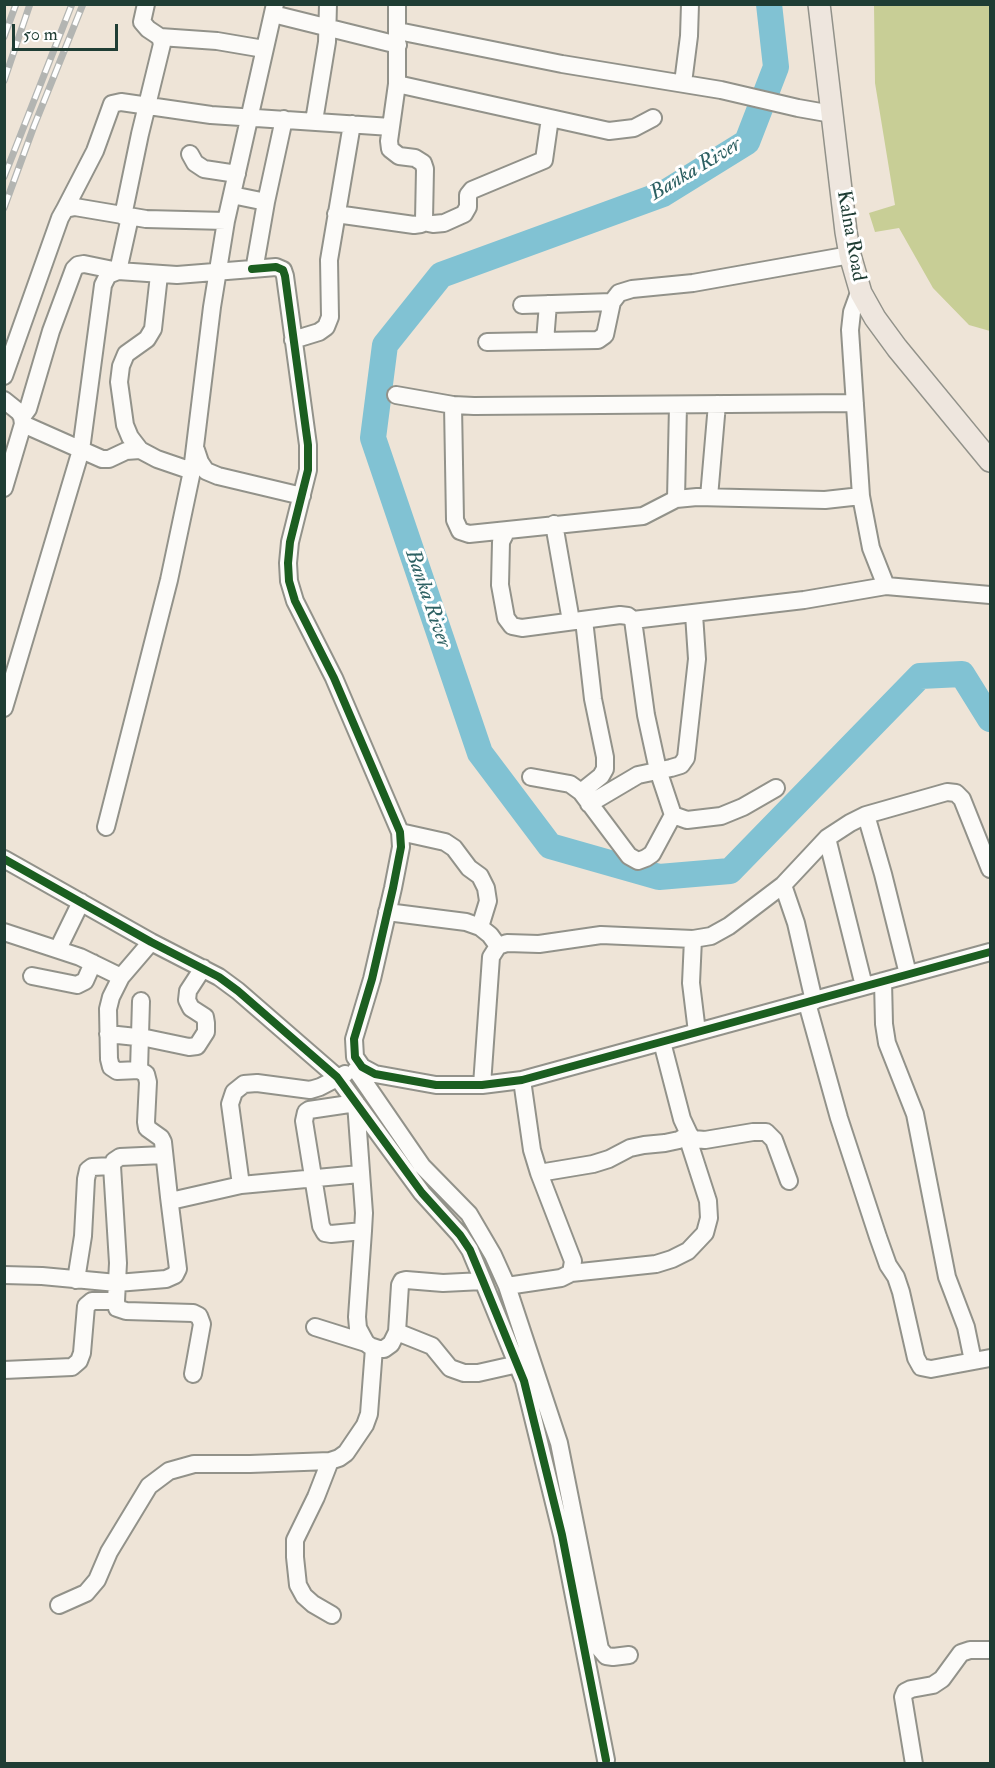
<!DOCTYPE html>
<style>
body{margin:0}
#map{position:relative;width:995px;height:1768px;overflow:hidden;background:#eee4d7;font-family:"IM FELL Double Pica",serif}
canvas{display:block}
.frame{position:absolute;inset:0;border:6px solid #1f3d34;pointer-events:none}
.scale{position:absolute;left:12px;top:24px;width:106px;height:27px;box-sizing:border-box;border:3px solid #1f3d34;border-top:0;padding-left:8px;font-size:18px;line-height:21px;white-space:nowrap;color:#1f3d34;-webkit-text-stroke:4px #fff;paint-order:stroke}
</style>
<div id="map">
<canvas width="995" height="1768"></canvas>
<div class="frame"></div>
<div class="scale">50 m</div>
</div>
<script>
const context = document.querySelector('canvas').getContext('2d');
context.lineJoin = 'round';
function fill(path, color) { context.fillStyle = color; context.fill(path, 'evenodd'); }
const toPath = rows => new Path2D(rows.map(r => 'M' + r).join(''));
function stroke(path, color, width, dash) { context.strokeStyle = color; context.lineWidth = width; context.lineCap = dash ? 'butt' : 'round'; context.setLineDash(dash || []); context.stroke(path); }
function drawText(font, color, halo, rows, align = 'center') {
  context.font = font + ' "IM FELL Double Pica",serif'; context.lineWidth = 6; context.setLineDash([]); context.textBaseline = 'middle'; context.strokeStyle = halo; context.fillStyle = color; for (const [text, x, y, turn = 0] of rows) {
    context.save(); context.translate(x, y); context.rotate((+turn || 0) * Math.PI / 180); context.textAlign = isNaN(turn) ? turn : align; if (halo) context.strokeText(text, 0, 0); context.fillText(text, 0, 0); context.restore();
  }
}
const green = toPath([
 [874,5,990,5,990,331,969,325,933,288,899,228,875,232,869,213,895,205,875,83]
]);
const river = toPath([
 [769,4,776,67,747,142,663,194,441,275,385,345,373,438,480,753,550,846,659,877,730,871,920,676,962,674,990,719]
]);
const minor = toPath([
 [273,14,398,45],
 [398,31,562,64,721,90,798,108,832,114],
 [160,37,217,41,264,49],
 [683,83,689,36,690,4],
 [397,84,609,131,634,128,653,118],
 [314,121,327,42,328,4],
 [190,154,195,163,204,169,237,174],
 [232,195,266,202],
 [65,209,95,151,112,104,121,102,211,115,391,127],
 [336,214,414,225,421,224,424,220,425,169,423,163,415,158,399,156,390,149,389,141,397,84,397,4],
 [123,216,140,134,162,44,160,37,148,29,142,22,146,4],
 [423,222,433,224,444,223,464,214,468,207,468,195,472,190,544,160,550,118],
 [252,269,276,267,283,270,285,276,308,445,308,470,290,542,288,563,289,581,295,601,334,678,400,832,401,847,393,888,372,979,354,1039,355,1057,362,1067,375,1074,436,1085,482,1085,522,1080,990,952],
 [159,275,153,329,147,339,126,354,121,366,119,382,125,425,130,437,140,450,157,459,192,471],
 [860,290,852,312,850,330,861,496,871,548,886,586],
 [522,305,612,302],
 [293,340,319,332,326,327,330,317,329,260,352,124],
 [545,341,548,304],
 [487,342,598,340,605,335,612,302,619,293,632,289,693,283,850,255],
 [4,376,60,218,65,209,75,207,146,219,226,221],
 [396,395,453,405,474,406,855,403],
 [4,400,19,412,22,417,23,424,4,488],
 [453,405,455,520,460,531,469,534,643,516,676,499,697,497,825,500,861,496],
 [22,417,28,409,51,331,74,269,78,265,84,264,118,271,130,217],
 [23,424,102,459,109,459,126,451,140,450],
 [196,450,200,462,206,471,218,476,302,496],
 [709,497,717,404],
 [676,499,678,405],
 [554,524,571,621],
 [507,530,501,542,500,585,506,618,512,626,522,628,620,615,628,616,633,620,646,715,658,770,673,815,687,820,721,816,743,807,776,788],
 [633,620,804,600,886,586,990,595],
 [4,708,81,450,103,285,108,275,118,271,177,275,252,269,255,265,266,202,284,119],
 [531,777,570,784,581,792,629,856,638,861,646,858,652,854,673,815],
 [581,792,601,776,605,769,605,757,593,699,584,620],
 [589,804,638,775,671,768,681,765,686,758,697,659,694,614],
 [866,815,883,874,908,974],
 [106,827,169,580,192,471,212,307,226,221,275,4],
 [400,832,445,842,454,848,469,868,480,876,486,888,488,901,480,927],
 [827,838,864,986],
 [4,859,151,942,219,977,238,991,337,1077,422,1193,460,1235,470,1250,483,1281,524,1381,562,1535,606,1760],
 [783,885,796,923,814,1001],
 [387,912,466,922,480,927,490,935,498,946],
 [4,932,80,957,121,977],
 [693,939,691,983,697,1032],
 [151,942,121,977,111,997,108,1009,109,1059,111,1067,117,1071,139,1070,146,1074,148,1082,146,1122,147,1128,161,1138,163,1142,169,1197,175,1200,241,1185,360,1174],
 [58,949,81,902],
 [32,976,77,985,85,981,93,963],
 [883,981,884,1024,887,1043,915,1114,947,1277,966,1327,973,1361],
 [807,1003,839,1118,878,1237,888,1265,896,1277,901,1292,916,1358,921,1367,931,1369,990,1358],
 [108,1034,146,1038,189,1047,197,1046,206,1032,206,1023,205,1017,191,1008,187,1000,188,991,203,968],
 [662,1042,682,1119,689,1134,693,1139,705,1140,753,1132,766,1132,774,1140,789,1181],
 [139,1070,141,1001],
 [356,1070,422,1166,469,1214,493,1255,507,1286,559,1443,600,1649,606,1656,613,1657,629,1655],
 [482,1085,491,957,498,946,507,943,539,944,601,935,693,939,711,936,729,926,783,885,827,838,850,823,866,815,947,792,956,793,962,799,990,869],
 [164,1155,120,1157,114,1161,112,1166,118,1263,116,1301,117,1308,126,1311,193,1313,199,1316,202,1324,193,1374],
 [539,1173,593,1164,609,1159,630,1148,644,1145,665,1143,679,1140,689,1134],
 [241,1185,230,1104,234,1092,244,1084,257,1083,310,1090,320,1087,345,1074],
 [363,1231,331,1234,325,1233,321,1226,304,1121,306,1112,309,1110,356,1103,364,1213,363,1231,357,1317,358,1328,366,1343,370,1346,379,1349,384,1349,391,1344,397,1332,400,1285,402,1281,406,1280,443,1283,483,1281],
 [571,1273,656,1264,672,1259,688,1251,705,1233,709,1218,708,1201,687,1136],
 [4,1275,42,1276,117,1283,166,1279,175,1275,178,1269,169,1197],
 [76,1280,83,1236,86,1179,88,1170,92,1167,112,1166],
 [507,1286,561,1278,571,1273,573,1261,539,1173,532,1150,522,1080],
 [315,1327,366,1343],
 [397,1332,432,1346,450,1368,464,1373,478,1373,518,1364],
 [4,1370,72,1367,79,1361,82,1353,86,1306,92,1301,116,1301],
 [330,1461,316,1497,295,1540,295,1557,298,1585,304,1596,313,1604,332,1615],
 [59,1605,86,1593,97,1580,109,1552,149,1486,169,1471,194,1464,250,1464,330,1461,339,1458,346,1453,365,1425,369,1414,374,1348],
 [914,1764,903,1697,905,1692,911,1689,933,1685,942,1679,961,1653,970,1650,990,1650]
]);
const major = toPath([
 [819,4,846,232,850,255,861,293,875,318,897,348,990,461]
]);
const rail = toPath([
 [4,37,16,4],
 [4,81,30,4],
 [4,177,72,4],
 [4,208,34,126,83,4]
]);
const cycleway = toPath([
 [252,269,276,267,283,270,285,276,308,445,308,470,290,542,288,563,289,581,295,601,334,678,400,832,401,847,393,888,372,979,354,1039,355,1057,362,1067,375,1074,436,1085,482,1085,522,1080,990,952],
 [4,859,151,942,219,977,238,991,337,1077,422,1193,460,1235,470,1250,483,1281,524,1381,562,1535,606,1760]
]);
const streetNames = [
 ["Kalna Road",850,236,80]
];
const waterNames = [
 ["Banka River",696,170,-31],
 ["Banka River",427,599,71]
];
fill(green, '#c8ce96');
stroke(river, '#81c2d3', 26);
stroke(minor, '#92928a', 20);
stroke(major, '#92928a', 24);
stroke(minor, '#fcfbf9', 16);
stroke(major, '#eee6de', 21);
stroke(rail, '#b3b5b2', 7);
stroke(rail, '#fff', 4.5, [14]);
stroke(cycleway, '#1b5e20', 8);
drawText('20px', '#1f3d34', '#fff', streetNames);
drawText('italic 21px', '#2e6163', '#fff', waterNames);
</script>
